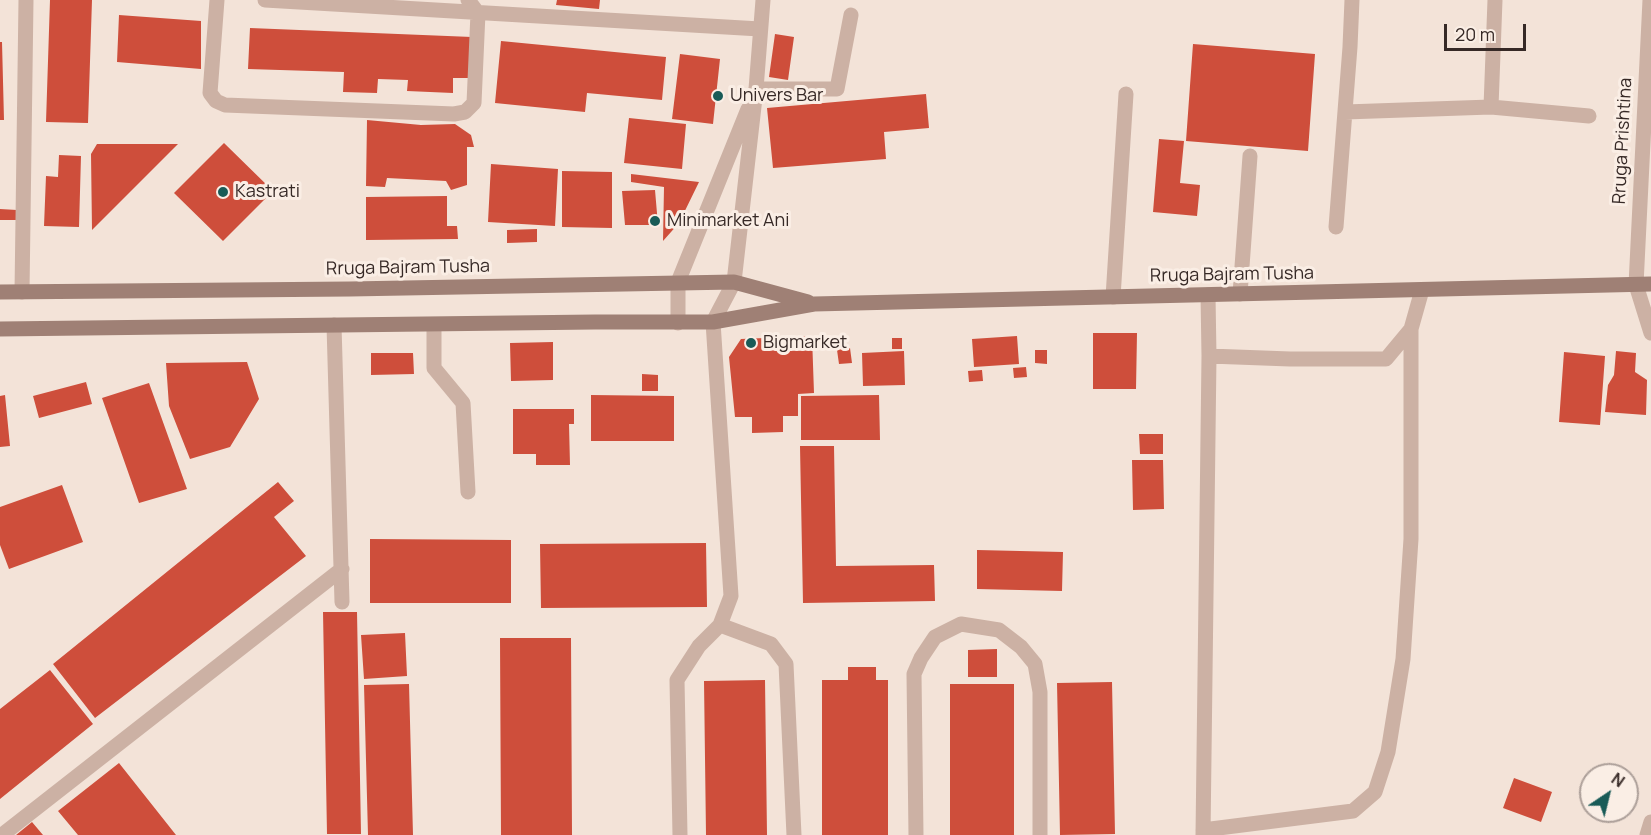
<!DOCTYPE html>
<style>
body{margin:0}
#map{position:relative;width:1651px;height:835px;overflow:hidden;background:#f3e3d8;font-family:Manrope,sans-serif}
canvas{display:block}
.north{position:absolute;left:1579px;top:763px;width:60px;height:60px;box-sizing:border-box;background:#faeee5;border:2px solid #ac9f99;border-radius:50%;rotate:35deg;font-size:16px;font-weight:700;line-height:24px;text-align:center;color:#362926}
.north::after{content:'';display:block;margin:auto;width:21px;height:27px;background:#195b57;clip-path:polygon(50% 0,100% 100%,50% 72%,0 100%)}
.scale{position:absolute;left:1444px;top:24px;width:82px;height:27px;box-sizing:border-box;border:3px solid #362926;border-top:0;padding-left:8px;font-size:18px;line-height:21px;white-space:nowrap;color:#362926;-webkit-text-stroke:4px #faeee5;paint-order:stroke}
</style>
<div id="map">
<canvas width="1651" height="835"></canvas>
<div class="north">N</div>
<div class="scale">20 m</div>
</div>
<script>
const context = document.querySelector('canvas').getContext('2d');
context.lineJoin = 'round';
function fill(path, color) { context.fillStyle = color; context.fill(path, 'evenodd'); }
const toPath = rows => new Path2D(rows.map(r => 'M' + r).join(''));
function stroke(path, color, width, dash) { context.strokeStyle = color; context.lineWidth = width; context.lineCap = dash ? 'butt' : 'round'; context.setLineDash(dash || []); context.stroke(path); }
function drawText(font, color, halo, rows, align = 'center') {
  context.font = font + ' Manrope,sans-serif'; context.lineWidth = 6; context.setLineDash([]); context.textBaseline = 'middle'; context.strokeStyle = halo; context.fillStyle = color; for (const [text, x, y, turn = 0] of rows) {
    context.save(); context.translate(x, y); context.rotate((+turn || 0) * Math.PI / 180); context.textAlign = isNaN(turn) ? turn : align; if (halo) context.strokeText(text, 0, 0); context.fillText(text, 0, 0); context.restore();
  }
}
const building = toPath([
 [50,0,92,0,88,123,46,122],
 [557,0,600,0,599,9,556,5],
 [119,15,201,21,201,69,117,62],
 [250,28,472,37,471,78,453,78,453,93,407,91,408,80,378,79,377,93,343,92,344,72,248,69],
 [775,34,794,37,788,80,769,77],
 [501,41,666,57,662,100,587,93,585,112,495,103],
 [0,42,2,42,4,120,0,120],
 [1193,44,1315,54,1308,151,1186,141],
 [680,54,720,59,713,124,672,119],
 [926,94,929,128,884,132,886,159,773,168,767,108],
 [629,118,686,124,682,169,624,163],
 [367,120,421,125,455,124,471,135,474,147,467,147,467,185,451,190,446,181,387,178,385,187,366,186],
 [1159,139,1184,141,1180,183,1200,185,1197,216,1153,212],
 [224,143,273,191,223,241,174,193],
 [97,144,178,144,92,230,91,154],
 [59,155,81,156,79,227,44,226,46,176,58,177],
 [491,164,558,169,555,226,488,222],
 [562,171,612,172,612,228,562,227],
 [631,174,699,182,679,223,663,241,664,187,631,182],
 [655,190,658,225,625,225,622,191],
 [447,196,447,226,457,226,458,239,366,240,366,197],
 [0,209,17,210,16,220,0,220],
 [537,229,537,242,507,243,507,230],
 [1093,333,1137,333,1136,389,1093,389],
 [812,336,814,393,798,394,798,416,783,416,783,432,752,433,752,417,735,417,729,357,741,339],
 [1017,336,1019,364,974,367,972,339],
 [892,338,902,338,902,349,892,349],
 [553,342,553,380,511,381,510,343],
 [850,348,852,363,839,364,837,350],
 [1035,350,1047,350,1047,364,1035,363],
 [904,351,905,385,863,386,862,353],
 [1616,351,1636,353,1635,372,1647,380,1646,415,1605,412,1608,385,1614,375],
 [1564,352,1605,356,1600,425,1559,422],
 [371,353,413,353,414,374,371,375],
 [247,362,259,399,230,447,190,459,169,406,166,363],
 [1026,367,1027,377,1014,378,1013,368],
 [982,370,983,381,969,382,968,371],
 [642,374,658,375,658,391,642,391],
 [86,382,92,404,39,418,33,396],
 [149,383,187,489,139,503,102,398],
 [5,395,10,446,0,447,0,396],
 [591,395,674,396,674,441,591,441],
 [879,395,880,440,801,440,801,396],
 [513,409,574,409,574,424,569,424,570,465,536,465,536,454,513,454],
 [1139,434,1163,434,1163,454,1140,454],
 [800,446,834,446,836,566,934,565,935,601,803,603],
 [1132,460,1163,460,1164,509,1133,510],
 [278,482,294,501,274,517,306,556,95,718,53,664],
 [62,485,83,542,9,569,0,545,0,507],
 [370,539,511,540,511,603,370,603],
 [706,543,707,607,541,608,540,544],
 [977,550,1063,552,1062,591,977,589],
 [323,612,357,612,361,834,327,834],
 [405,633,407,676,364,679,361,635],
 [500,638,571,638,572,835,501,835],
 [997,649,997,677,968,677,968,650],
 [848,667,876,667,876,680,888,680,888,835,822,835,822,680,848,680],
 [50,670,93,724,0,799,0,709],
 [765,680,767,835,706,835,704,681],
 [1112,682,1115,834,1060,835,1057,683],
 [409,684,413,835,368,835,364,685],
 [950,684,1014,684,1014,835,950,835],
 [119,763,176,835,78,835,58,811],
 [1514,778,1552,792,1541,822,1503,808],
 [32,822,43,835,16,835]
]);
const service = toPath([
 [1495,0,1491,107,1589,116],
 [756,89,837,89,851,15],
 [1345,112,1491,107],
 [1336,227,1350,47,1352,0],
 [1636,285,1651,333],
 [22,292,26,0],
 [1240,294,1250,156],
 [1208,295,1209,356],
 [1113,297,1126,94],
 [334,325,342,602],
 [434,325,434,368,463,403,468,492],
 [720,625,771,644,786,664,794,835],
 [1203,830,1353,811,1375,792,1388,752,1403,659,1411,539,1411,329],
 [2,835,342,569],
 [680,835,677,680,699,646,720,625,731,596,713,322],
 [916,835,914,674,921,658,935,637,961,624,999,630,1021,647,1035,664,1040,692,1040,835],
 [1203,835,1209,356,1290,359,1386,359,1411,329,1422,290],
 [1647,835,1651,822]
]);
const minor = toPath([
 [217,0,210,93,216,101,225,105,454,114,465,112,474,103,478,13,468,0],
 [265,0,760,29],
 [1636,285,1650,0]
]);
const tertiary = toPath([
 [713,322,734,282,756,89,763,0],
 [678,323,678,282,748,109]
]);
const secondary = toPath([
 [0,292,350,289,734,282,808,302],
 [0,329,595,322,713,322,814,304,1651,284]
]);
const markers = [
 [718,96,6,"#195b57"],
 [223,192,6,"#195b57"],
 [655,221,6,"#195b57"],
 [751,343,6,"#195b57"]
];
const poiNames = [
 ["Univers Bar",730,96],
 ["Kastrati",235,192],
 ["Minimarket Ani",667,221],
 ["Bigmarket",763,343]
];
const streetNames = [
 ["Rruga Prishtina",1623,141,-87],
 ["Rruga Bajram Tusha",408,268,-1],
 ["Rruga Bajram Tusha",1232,275,-1]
];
fill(building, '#ce4e3b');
stroke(service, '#ccb1a4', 15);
stroke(minor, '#ccb1a4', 15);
stroke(tertiary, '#ccb1a4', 15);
stroke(secondary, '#9f8075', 15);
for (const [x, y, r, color] of markers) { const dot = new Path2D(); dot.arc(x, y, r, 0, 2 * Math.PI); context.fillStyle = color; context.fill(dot); stroke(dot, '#faeee5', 2); }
drawText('18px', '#362926', '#faeee5', poiNames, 'left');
drawText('18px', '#362926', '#faeee5', streetNames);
</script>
